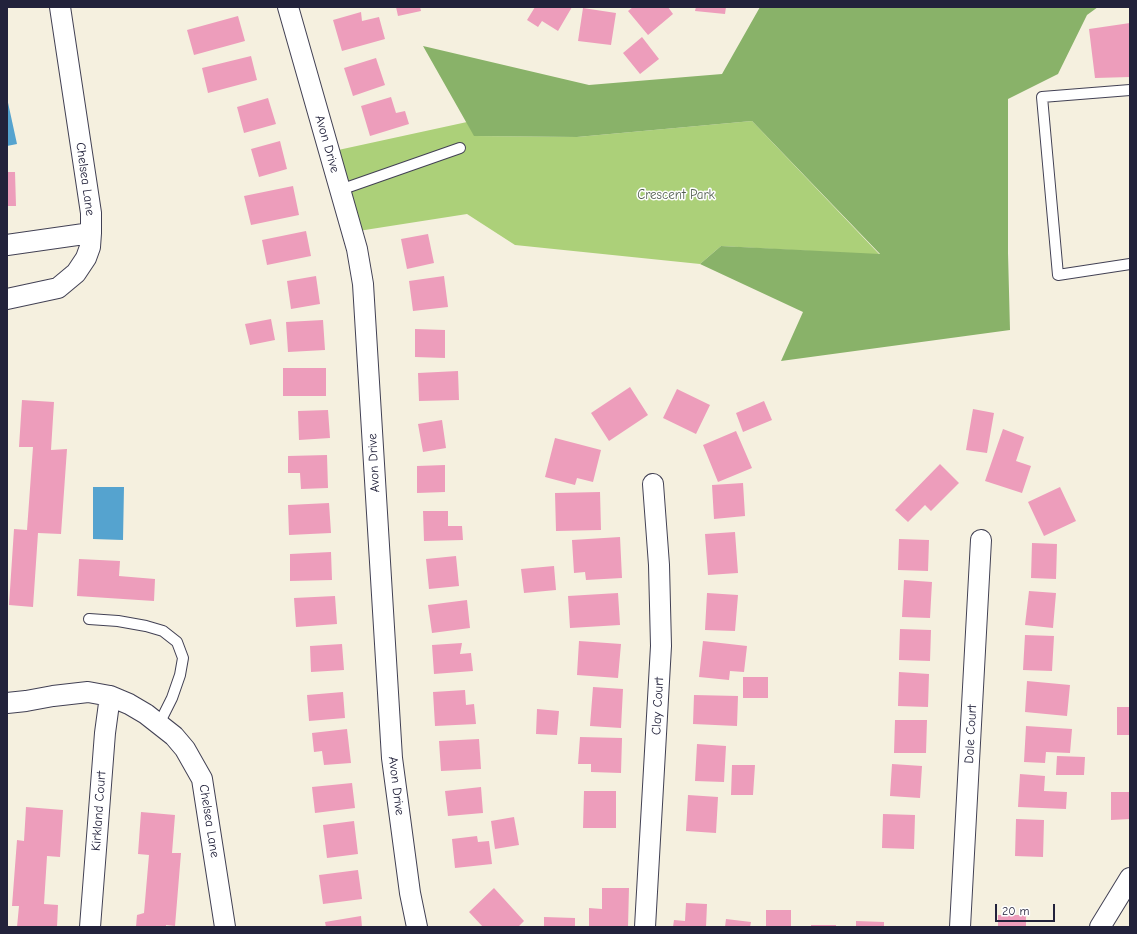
<!DOCTYPE html>
<style>
body{margin:0}
#map{position:relative;width:1137px;height:934px;overflow:hidden;background:#f5f0df;font-family:"Comic Neue",sans-serif}
canvas{display:block}
.frame{position:absolute;inset:0;border:8px solid #22223b;pointer-events:none}
.scale{position:absolute;left:995px;top:904px;width:60px;height:18px;box-sizing:border-box;border:2px solid #22223b;border-top:0;padding-left:5px;font-size:12px;line-height:14px;white-space:nowrap;color:#22223b;-webkit-text-stroke:3px #fff;paint-order:stroke}
</style>
<div id="map">
<canvas width="1137" height="934"></canvas>
<div class="frame"></div>
<div class="scale">20 m</div>
</div>
<script>
const context = document.querySelector('canvas').getContext('2d');
context.lineJoin = 'round';
function fill(path, color) { context.fillStyle = color; context.fill(path, 'evenodd'); }
const toPath = rows => new Path2D(rows.map(r => 'M' + r).join(''));
function stroke(path, color, width, dash) { context.strokeStyle = color; context.lineWidth = width; context.lineCap = dash ? 'butt' : 'round'; context.setLineDash(dash || []); context.stroke(path); }
function drawText(font, color, halo, rows, align = 'center') {
  context.font = font + ' "Comic Neue",sans-serif'; context.lineWidth = 3; context.setLineDash([]); context.textBaseline = 'middle'; context.strokeStyle = halo; context.fillStyle = color; for (const [text, x, y, turn = 0] of rows) {
    context.save(); context.translate(x, y); context.rotate((+turn || 0) * Math.PI / 180); context.textAlign = isNaN(turn) ? turn : align; if (halo) context.strokeText(text, 0, 0); context.fillText(text, 0, 0); context.restore();
  }
}
const green = toPath([
 [752,121,880,255,721,246,700,264,515,245,467,214,352,232,329,152,467,122,475,136,577,137]
]);
const forest = toPath([
 [760,7,1098,7,1087,15,1058,74,1008,99,1008,253,1010,330,781,361,803,312,700,264,721,246,880,254,752,121,577,137,474,136,423,46,589,85,722,74]
]);
const water = toPath([
 [7,98,17,144,7,146],
 [93,487,124,487,123,540,93,539]
]);
const building = toPath([
 [396,7,420,7,421,11,398,16],
 [535,7,572,7,558,31,542,21,538,27,527,20],
 [633,7,668,7,673,14,648,35,628,11],
 [696,7,726,7,725,14,695,11],
 [583,8,616,13,611,45,578,41],
 [361,12,362,21,379,17,385,39,342,51,333,20],
 [238,16,245,41,194,55,187,30],
 [1130,23,1130,77,1095,78,1089,29],
 [642,37,659,59,640,74,623,53],
 [251,56,257,80,208,93,202,68],
 [376,58,385,85,353,96,344,68],
 [391,97,396,113,405,111,409,124,370,136,361,106],
 [268,98,276,124,244,133,237,107],
 [280,141,287,169,259,177,251,149],
 [7,172,15,172,16,206,7,206],
 [293,186,299,215,251,225,244,196],
 [306,231,311,256,267,265,262,240],
 [428,234,434,263,407,269,401,239],
 [316,276,320,304,291,309,287,281],
 [444,276,448,307,413,311,409,281],
 [271,319,275,340,250,345,245,324],
 [323,320,325,350,288,352,286,322],
 [415,329,445,330,445,358,415,357],
 [283,368,326,368,326,396,283,396],
 [458,371,459,400,419,401,418,373],
 [630,387,648,415,609,441,591,413],
 [677,389,710,405,696,434,663,418],
 [22,400,54,402,51,450,67,449,61,534,38,533,33,607,9,605,14,529,27,530,33,447,19,447],
 [764,401,772,420,743,432,736,413],
 [973,409,994,413,987,453,966,450],
 [328,410,330,438,299,440,298,411],
 [442,420,446,448,423,452,418,424],
 [1003,429,1024,437,1016,461,1031,466,1022,493,985,481],
 [736,431,752,468,718,482,703,445],
 [555,438,601,450,593,482,577,478,575,485,545,477],
 [327,455,328,488,301,489,300,473,288,473,288,456],
 [940,464,959,483,931,511,925,505,908,522,895,510],
 [445,465,445,492,417,493,417,466],
 [743,483,745,516,714,519,712,485],
 [1060,487,1076,521,1044,536,1028,502],
 [600,492,601,530,556,531,555,493],
 [329,503,331,533,289,535,288,505],
 [423,511,448,511,448,526,462,526,463,540,424,541],
 [735,532,738,573,708,575,705,534],
 [620,537,622,578,586,580,585,572,574,573,572,540],
 [899,539,929,540,928,571,898,570],
 [1032,543,1057,544,1056,579,1031,578],
 [331,552,332,580,290,581,290,554],
 [456,556,459,586,429,589,426,559],
 [79,559,120,561,119,576,155,579,154,601,77,596],
 [554,566,556,590,524,593,521,569],
 [904,580,932,582,930,618,902,617],
 [1029,591,1056,593,1053,628,1025,625],
 [618,593,620,625,570,628,568,596],
 [707,593,738,595,735,631,705,630],
 [335,596,337,624,296,627,294,598],
 [467,600,470,628,432,633,428,605],
 [900,629,931,630,930,661,899,660],
 [1025,635,1054,636,1052,671,1023,670],
 [579,641,621,644,618,678,577,675],
 [703,641,747,646,744,672,730,671,729,680,699,677],
 [462,643,460,654,471,653,473,671,434,674,432,645],
 [342,644,344,670,311,672,310,646],
 [899,672,929,674,928,707,898,706],
 [743,677,768,677,768,698,743,698],
 [1027,681,1070,685,1067,716,1025,712],
 [593,687,623,689,621,728,590,726],
 [465,690,466,705,474,704,476,724,435,726,433,692],
 [343,692,345,718,309,721,307,695],
 [694,695,738,696,737,726,693,724],
 [1117,707,1130,707,1130,735,1117,735],
 [537,709,559,711,557,735,536,734],
 [895,720,927,720,926,753,894,753],
 [1026,726,1072,729,1070,753,1046,752,1045,763,1024,762],
 [347,729,351,763,324,765,322,751,314,752,312,733],
 [580,737,622,738,621,773,591,772,591,764,578,764],
 [479,739,481,769,441,771,439,741],
 [697,744,726,746,724,782,695,781],
 [1057,756,1085,757,1084,775,1056,775],
 [892,764,922,766,920,798,890,796],
 [732,765,755,765,753,795,731,795],
 [1020,774,1045,776,1044,791,1067,792,1066,809,1018,807],
 [352,783,355,808,315,813,312,787],
 [481,787,483,813,448,816,445,791],
 [584,791,616,791,616,828,583,828],
 [1111,792,1130,792,1130,819,1111,820],
 [688,795,718,797,716,833,686,831],
 [26,807,63,810,60,857,47,856,44,904,58,905,57,927,17,927,19,906,12,906,17,840,24,841],
 [141,812,175,815,172,853,181,853,175,926,166,925,166,927,136,927,137,915,144,913,149,855,138,854],
 [883,814,915,815,914,849,882,848],
 [514,817,519,845,495,849,491,821],
 [1016,819,1044,820,1043,857,1015,856],
 [354,821,358,854,327,858,323,825],
 [477,836,478,842,489,841,492,864,455,868,452,839],
 [358,870,362,899,323,904,319,875],
 [494,888,524,921,518,927,483,927,469,912],
 [602,888,629,888,628,927,589,927,589,908,602,909],
 [686,903,707,904,706,927,673,927,674,920,685,921],
 [766,910,791,910,791,927,766,927],
 [998,915,1026,915,1026,927,998,927],
 [361,916,362,927,326,927,325,922],
 [544,917,575,918,575,927,544,927],
 [726,919,751,922,750,927,725,927],
 [856,921,884,922,884,927,856,927],
 [811,925,836,925,836,927,811,927]
]);
const lane = toPath([
 [1130,90,1042,97,1058,275,1130,264],
 [340,190,460,148],
 [89,619,118,621,146,626,163,631,177,642,183,658,180,675,172,698,159,724]
]);
const street = toPath([
 [288,7,357,249,363,284,392,758,410,893,417,927],
 [7,245,91,233],
 [7,299,58,288,76,273,86,258,90,247,91,233,91,213,60,7],
 [7,703,26,701,53,696,88,692,110,696,129,704,146,714,174,736,185,749,202,779,225,927],
 [90,927,105,733,110,696],
 [645,927,661,646,659,565,653,484],
 [960,927,981,540],
 [1100,927,1130,878]
]);
const streetNames = [
 ["Avon Drive",327,144,74],
 ["Chelsea Lane",85,179,82],
 ["Avon Drive",374,463,-93],
 ["Clay Court",658,706,-87],
 ["Dale Court",971,734,-87],
 ["Avon Drive",396,786,83],
 ["Kirkland Court",99,811,-86],
 ["Chelsea Lane",209,821,81]
];
const parkNames = [
 ["Crescent Park",676,195]
];
fill(green, '#acd079');
fill(forest, '#89b269');
fill(water, '#55a3cf');
fill(building, '#ed9dbb');
stroke(lane, '#424154', 12);
stroke(street, '#424154', 22);
stroke(lane, '#fff', 10);
stroke(street, '#fff', 20);
drawText('13px', '#22223b', '#fff', streetNames);
drawText('13px', '#525f51', '#fff', parkNames);
</script>
